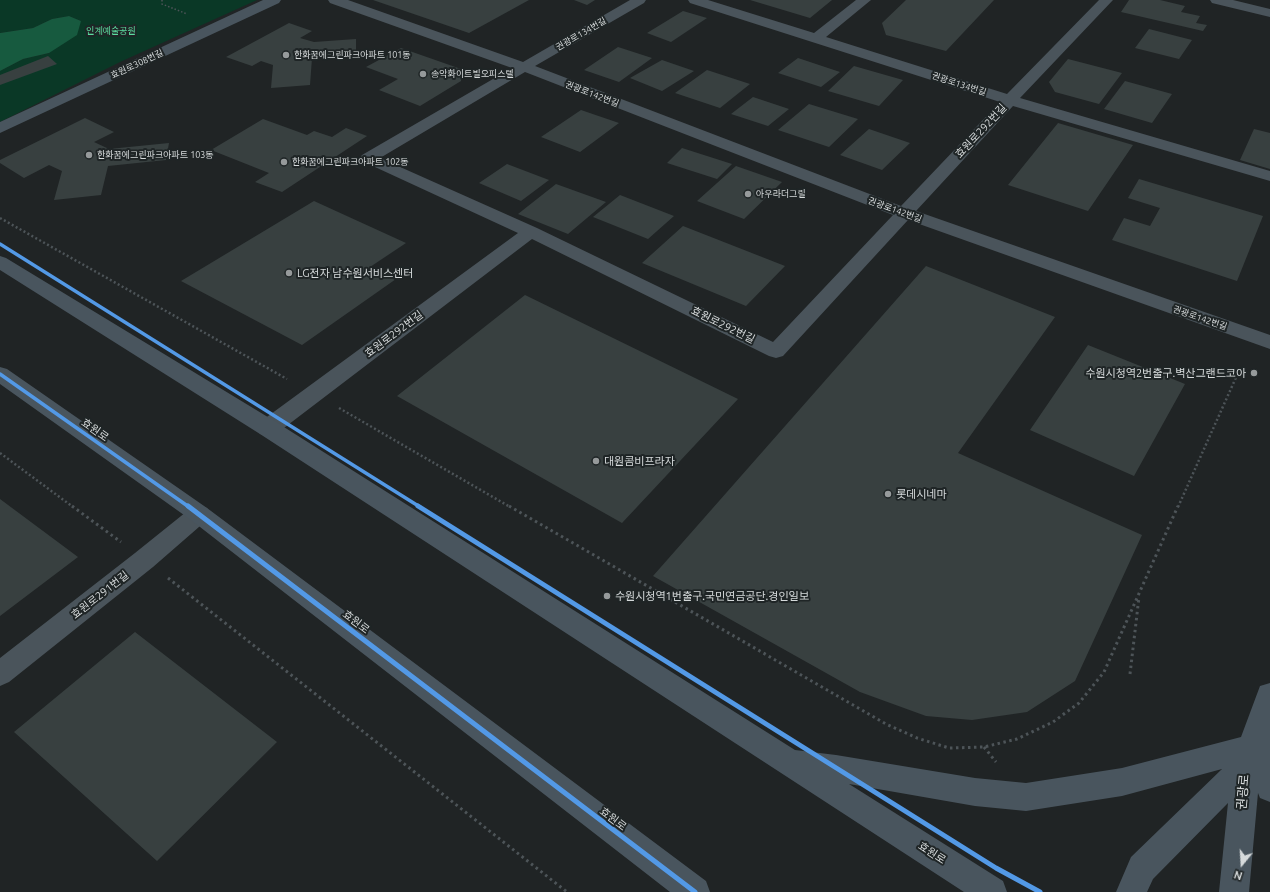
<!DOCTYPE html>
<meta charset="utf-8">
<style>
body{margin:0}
#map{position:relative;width:1270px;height:892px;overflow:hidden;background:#202425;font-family:Ubuntu,sans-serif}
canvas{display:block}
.north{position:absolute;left:1222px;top:844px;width:40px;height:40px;-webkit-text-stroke:3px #1f2526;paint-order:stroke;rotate:198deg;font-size:11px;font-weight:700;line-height:16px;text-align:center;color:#d6dadb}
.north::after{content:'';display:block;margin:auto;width:14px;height:18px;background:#d6dadb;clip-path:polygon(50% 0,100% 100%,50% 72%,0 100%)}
</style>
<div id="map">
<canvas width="1270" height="892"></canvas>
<div class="north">N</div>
</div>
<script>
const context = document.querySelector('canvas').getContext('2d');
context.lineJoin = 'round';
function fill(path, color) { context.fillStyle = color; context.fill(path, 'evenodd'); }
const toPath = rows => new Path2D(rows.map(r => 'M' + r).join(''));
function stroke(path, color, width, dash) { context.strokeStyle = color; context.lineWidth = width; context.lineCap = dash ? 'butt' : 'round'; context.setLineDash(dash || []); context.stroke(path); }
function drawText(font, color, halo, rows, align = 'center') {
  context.font = font + ' Ubuntu,"Noto Sans KR",sans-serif'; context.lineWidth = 4; context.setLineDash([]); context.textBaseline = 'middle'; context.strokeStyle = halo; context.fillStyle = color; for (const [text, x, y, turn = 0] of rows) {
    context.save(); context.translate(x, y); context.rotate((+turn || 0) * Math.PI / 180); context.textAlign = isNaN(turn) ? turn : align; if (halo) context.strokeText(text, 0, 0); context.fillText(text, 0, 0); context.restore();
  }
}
const green = toPath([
 [0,0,257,0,120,62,0,122,0,71,23,59,49,53,81,21,69,16,52,19,33,28,0,33]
]);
const forest = toPath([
 [69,16,81,21,77,35,49,53,23,59,0,71,0,33,33,28,52,19]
]);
const building = toPath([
 [373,0,529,0,469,33],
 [574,0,595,0,587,5],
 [750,0,832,0,810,18],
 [906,0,994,0,946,51,886,35,882,23],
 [1129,0,1160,0,1185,6,1181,12,1200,16,1196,23,1207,25,1203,31,1121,12],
 [683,11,707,18,671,42,647,33],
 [289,23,312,31,300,38,314,42,356,39,356,54,312,58,310,85,271,88,273,65,261,61,252,66,226,57],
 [1149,29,1192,40,1179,59,1135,48],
 [618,47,652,58,619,82,584,70],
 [401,48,461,69,461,81,420,106,379,90,398,79,366,67],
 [48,56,57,64,0,85,0,75],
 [798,58,840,72,821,87,778,73],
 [1068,59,1122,73,1099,104,1055,92,1049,82],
 [662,60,694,71,662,91,630,78],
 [854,66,903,80,879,106,828,91],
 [707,70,750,84,720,108,675,93],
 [1125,81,1172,94,1152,123,1104,109],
 [753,97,789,109,768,126,731,114],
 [809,104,858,119,829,147,778,130],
 [581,110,619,123,580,152,541,137],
 [85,118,114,132,94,142,109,149,169,143,166,160,108,166,101,195,54,200,62,171,49,165,24,178,0,163,0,160],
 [263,119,307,135,314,131,332,137,346,128,367,136,282,192,255,182,269,173,211,150],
 [1058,123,1133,145,1088,211,1008,185],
 [869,129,910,143,882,170,840,155],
 [1254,129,1270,133,1270,169,1240,160],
 [682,148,732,164,717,179,667,163],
 [507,164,549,180,521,201,479,183],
 [736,166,782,182,744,219,697,201],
 [1139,179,1263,216,1237,281,1112,240,1124,218,1150,226,1160,208,1128,198],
 [556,184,606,202,568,234,518,214],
 [620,195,674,216,648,239,593,217],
 [314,201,406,243,370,267,396,279,302,345,181,281],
 [683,226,785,266,746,306,642,263],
 [926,266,1055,317,958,453,1142,535,1075,681,1027,712,972,720,926,716,860,692,653,576],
 [525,295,738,399,622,523,397,396],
 [1088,345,1185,384,1134,476,1030,430],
 [0,499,78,557,0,616],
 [135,632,277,742,157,861,14,732]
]);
const pathFar2 = toPath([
 [162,0,162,4,187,14]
]);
const pathFar1 = toPath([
 [0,218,287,379],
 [339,408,510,507],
 [0,453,73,507],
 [1178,507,1238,373]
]);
const path = toPath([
 [72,506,121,542],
 [509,506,886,724,917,738,949,748,984,747,1017,739,1053,722,1079,703,1104,672,1178,506],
 [168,578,567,892],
 [1130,674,1139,597],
 [984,747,996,762]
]);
const street = toPath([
 [328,0,348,0,523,62,630,0,646,0,644,3,535,66,901,206,1000,102,690,3,688,0,708,0,814,33,856,0,871,0,826,37,1007,94,1099,0,1113,0,1020,98,1270,171,1270,181,1013,106,916,211,1270,335,1270,349,908,220,783,356,776,358,769,356,532,239,276,434,268,436,260,434,257,428,260,422,518,233,362,161,360,158,362,155,512,68,330,3,328,0],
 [525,72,893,215,773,342,537,228,380,158,525,72],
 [1210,0,1233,0,1270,9,1270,17,1212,3,1210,0],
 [199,505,207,508,211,514,207,520,153,567,9,682,0,686,0,658,135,553,191,508,199,505]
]);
const secondary = toPath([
 [263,0,281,0,279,3,0,133,0,122,263,0],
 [0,256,6,258,276,422,795,750,836,755,975,778,1026,783,1122,768,1241,737,1260,686,1270,683,1270,802,1260,798,1258,793,1249,892,1219,892,1228,803,1153,879,1147,892,1116,892,1131,857,1222,769,1122,796,1026,811,975,806,849,784,1003,881,1007,892,964,892,260,434,0,270,0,256],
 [0,367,7,369,207,508,706,881,710,892,670,892,191,520,0,384,0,367]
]);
const cyclewayFar1 = toPath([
 [0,244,420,507],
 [0,374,189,507]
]);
const cycleway = toPath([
 [188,506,695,892],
 [418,506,996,868,1040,892]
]);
const markers = [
 [286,55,4,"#969a9b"],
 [423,74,4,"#969a9b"],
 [89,155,4,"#969a9b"],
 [284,162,4,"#969a9b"],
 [748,194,4,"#969a9b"],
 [289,273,4,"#969a9b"],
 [1254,373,4,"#969a9b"],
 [596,461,4,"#969a9b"],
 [888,494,4,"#969a9b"],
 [607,596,4,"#969a9b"]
];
const farParknames = [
 ["인계예술공원",111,31]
];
const farStreetnames = [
 ["권광로134번길",581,34,-30],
 ["효원로308번길",137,64,-25],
 ["권광로134번길",959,84,18],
 ["권광로142번길",592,94,21],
 ["권광로142번길",895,210,20],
 ["권광로142번길",1200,318,19]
];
const farPoinames = [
 ["한화꿈에그린파크아파트 101동",294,55],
 ["송악화이트빌오피스텔",431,74],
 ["한화꿈에그린파크아파트 103동",97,155],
 ["한화꿈에그린파크아파트 102동",292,162],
 ["아우라더그릴",756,194]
];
const streetNames = [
 ["효원로292번길",981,131,-47],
 ["효원로292번길",723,325,26],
 ["효원로292번길",394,334,-37],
 ["효원로",95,430,35],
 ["효원로291번길",100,595,-38],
 ["효원로",356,622,37],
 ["효원로",613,819,37],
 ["효원로",932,853,33]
];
const poiNames = [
 ["LG전자 남수원서비스센터",297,273],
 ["수원시청역2번출구.벽산그랜드코아",1246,373,"right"],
 ["대원콤비프라자",604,461],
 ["롯데시네마",896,494],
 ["수원시청역1번출구.국민연금공단.경인일보",615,596]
];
const nearStreetnames = [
 ["권광로",1243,792,-85]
];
fill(green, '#0a3826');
fill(forest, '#175a3f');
fill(building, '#384040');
stroke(pathFar2, '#4d5458', 1.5, [1.5, 2]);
stroke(pathFar1, '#4d5458', 2.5, [2, 2.5]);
stroke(path, '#4d5458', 3, [2.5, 3.5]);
fill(street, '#4a545b');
fill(secondary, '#49555e');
stroke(cyclewayFar1, '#5399e6', 3.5);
stroke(cycleway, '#5399e6', 5);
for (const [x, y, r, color] of markers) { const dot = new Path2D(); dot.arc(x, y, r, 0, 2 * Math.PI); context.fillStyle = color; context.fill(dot); stroke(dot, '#1f2526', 1.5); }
drawText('9px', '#5cdda0', '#1f2526', farParknames);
drawText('9px', '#d6dadb', '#1f2526', farStreetnames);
drawText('9px', '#d6dadb', '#1f2526', farPoinames, 'left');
drawText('11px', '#d6dadb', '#1f2526', streetNames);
drawText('11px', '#d6dadb', '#1f2526', poiNames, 'left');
drawText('13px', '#d6dadb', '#1f2526', nearStreetnames);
</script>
